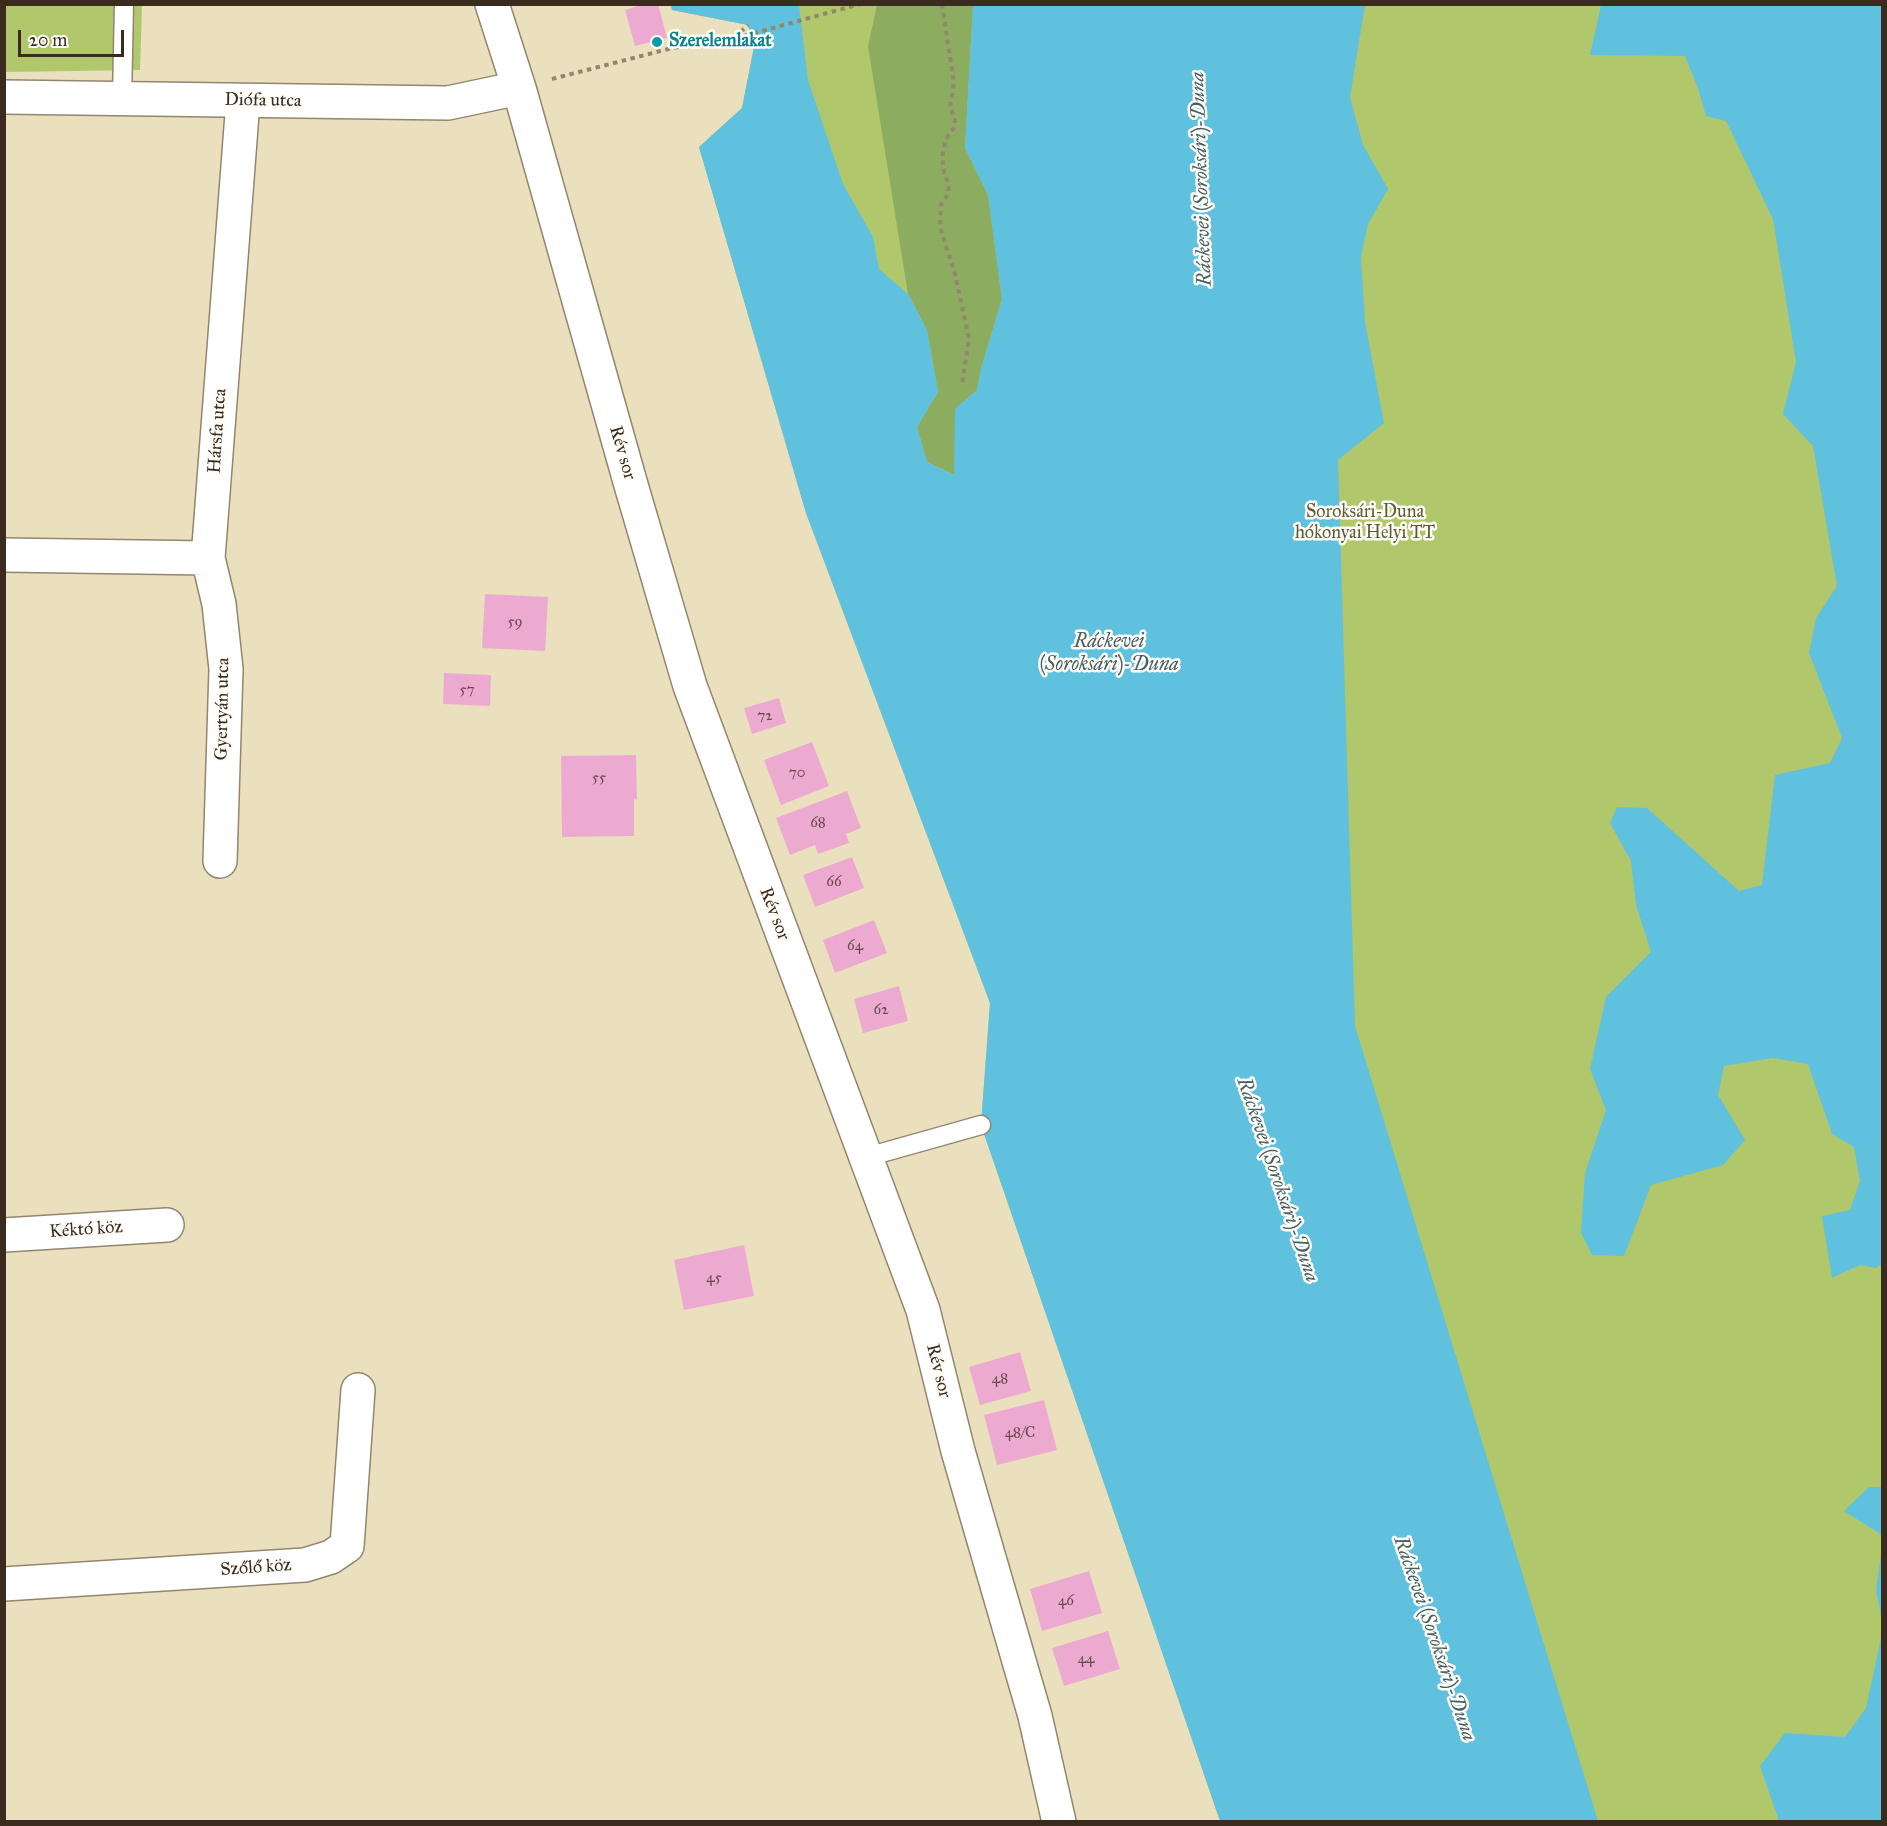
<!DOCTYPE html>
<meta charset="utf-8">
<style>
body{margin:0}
#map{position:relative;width:1887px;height:1826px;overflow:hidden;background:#ebe0bd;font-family:"IM FELL Great Primer",serif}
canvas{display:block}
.frame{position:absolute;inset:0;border:6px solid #3b2a1e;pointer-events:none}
.scale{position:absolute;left:18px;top:30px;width:106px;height:27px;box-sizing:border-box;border:3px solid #3b2a1e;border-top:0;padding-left:8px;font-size:18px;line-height:21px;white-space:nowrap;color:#3b2a1e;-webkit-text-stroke:4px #fdfcf7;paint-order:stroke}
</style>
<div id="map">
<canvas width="1887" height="1826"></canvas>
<div class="frame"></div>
<div class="scale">20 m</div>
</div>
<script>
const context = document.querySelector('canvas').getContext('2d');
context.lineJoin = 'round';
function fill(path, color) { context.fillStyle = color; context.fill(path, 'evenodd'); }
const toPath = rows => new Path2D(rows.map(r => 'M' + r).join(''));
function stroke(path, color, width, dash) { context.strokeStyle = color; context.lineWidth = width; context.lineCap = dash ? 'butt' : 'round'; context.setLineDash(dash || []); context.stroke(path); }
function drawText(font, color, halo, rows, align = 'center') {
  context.font = font + ' "IM FELL Great Primer",serif'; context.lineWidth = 5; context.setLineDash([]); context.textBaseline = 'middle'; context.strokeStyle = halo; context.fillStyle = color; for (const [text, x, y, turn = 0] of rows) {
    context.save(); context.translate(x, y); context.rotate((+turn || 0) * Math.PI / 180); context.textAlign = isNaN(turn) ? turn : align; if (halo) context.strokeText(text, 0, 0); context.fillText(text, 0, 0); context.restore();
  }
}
const green = toPath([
 [4,5,142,5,140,70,5,72],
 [671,5,1882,5,1882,1821,1220,1821,981,1125,990,1003,806,513,699,147,742,108,754,47,748,25,672,10]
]);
const forest = toPath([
 [877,5,973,5,965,148,988,195,1002,299,981,369,977,390,955,409,955,475,927,462,917,427,938,392,927,330,908,294,868,46]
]);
const water = toPath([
 [671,5,799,5,808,80,843,184,873,237,879,269,908,294,927,330,938,392,917,427,927,462,954,475,955,409,977,390,981,369,1002,299,988,195,965,148,973,5,1365,5,1350,97,1363,145,1388,189,1368,224,1361,257,1365,322,1384,423,1338,460,1355,1026,1598,1821,1220,1821,981,1125,990,1003,806,513,699,147,742,108,754,47,748,25,672,10],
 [1601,5,1882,5,1882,1264,1876,1268,1860,1265,1832,1278,1822,1216,1850,1210,1860,1181,1854,1147,1832,1134,1808,1064,1773,1058,1724,1066,1718,1095,1745,1140,1723,1165,1651,1185,1624,1256,1592,1255,1581,1233,1585,1173,1606,1110,1590,1069,1606,997,1651,952,1636,905,1631,861,1610,823,1617,807,1647,808,1739,891,1762,885,1775,775,1830,763,1842,738,1809,653,1816,618,1837,586,1813,446,1783,414,1796,362,1773,219,1726,121,1706,116,1698,88,1685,56,1590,55],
 [1869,1487,1882,1487,1882,1535,1844,1511],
 [1882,1548,1882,1621,1876,1590],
 [1882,1634,1882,1821,1779,1821,1760,1766,1785,1733,1845,1737,1866,1708]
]);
const building = toPath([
 [645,4,658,4,667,38,635,46,625,10],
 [485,594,548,597,545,651,482,648],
 [444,673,491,675,490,706,443,704],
 [779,698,786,723,752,734,744,708],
 [812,742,829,786,781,805,764,760],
 [636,755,637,800,634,799,634,836,562,837,561,756],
 [847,791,861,828,846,834,849,843,818,854,815,845,790,855,776,818],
 [852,857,864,888,815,907,803,875],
 [874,920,887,953,835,973,823,940],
 [899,986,908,1021,863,1033,854,999],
 [744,1245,754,1296,684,1310,674,1260],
 [1020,1352,1031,1391,980,1405,969,1367],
 [1044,1400,1057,1450,997,1465,984,1415],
 [1089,1571,1102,1613,1042,1631,1030,1589],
 [1108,1631,1120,1669,1064,1686,1052,1648]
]);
const path = toPath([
 [942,4,954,83,950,108,955,118,955,126,946,139,942,157,944,173,949,185,948,194,941,204,940,227,955,274,969,339,962,384],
 [734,38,748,25],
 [552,79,672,48,733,39,860,4]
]);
const service = toPath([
 [122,99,124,4],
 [867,1157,981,1125]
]);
const minor = toPath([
 [492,4,519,88,631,485,690,686,923,1310,958,1451,1035,1716,1059,1822],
 [4,97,448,103,519,88],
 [4,555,208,558,243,101],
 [208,558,219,604,226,669,220,861],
 [4,1235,167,1225],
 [4,1584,305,1565,331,1557,347,1546,358,1390]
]);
const markers = [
 [657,42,6,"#0f9aa8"]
];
const numberNames = [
 ["59",515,622],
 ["57",467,690],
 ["72",765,716],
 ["70",797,773],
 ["55",599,778],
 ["68",818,823],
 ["66",834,882],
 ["64",855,946],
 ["62",881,1010],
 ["45",714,1278],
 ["48",1000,1379],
 ["48/C",1020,1433],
 ["46",1066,1601],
 ["44",1086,1659]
];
const cultureNames = [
 ["Szerelemlakat",669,42]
];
const streetNames = [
 ["Diófa utca",263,101,1],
 ["Hársfa utca",218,431,-86],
 ["Rév sor",622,453,74],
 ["Gyertyán utca",223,709,-89],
 ["Rév sor",774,914,69],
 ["Kéktó köz",86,1230,-4],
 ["Rév sor",938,1371,76],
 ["Szőlő köz",256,1568,-4]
];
const parkNames = [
 ["Soroksári-Duna",1365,513],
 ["hókonyai Helyi TT",1365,534]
];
const waterNames = [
 ["Ráckevei (Soroksári)-Duna",1202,179,-92],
 ["Ráckevei",1109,642],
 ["(Soroksári)-Duna",1109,665],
 ["Ráckevei (Soroksári)-Duna",1277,1180,71],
 ["Ráckevei (Soroksári)-Duna",1434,1639,71]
];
fill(green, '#b0c76c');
fill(forest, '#8cac60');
fill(water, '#5fc1dd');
fill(building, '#edaad1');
stroke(service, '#93856e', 21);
stroke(minor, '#93856e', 36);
stroke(path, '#93856e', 4, [4.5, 4.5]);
stroke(service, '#fff', 18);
stroke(minor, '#fff', 33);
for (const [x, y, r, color] of markers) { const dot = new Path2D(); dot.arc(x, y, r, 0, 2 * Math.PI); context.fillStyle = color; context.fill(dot); stroke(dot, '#fdfcf7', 2); }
drawText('15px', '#684a4b', null, numberNames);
drawText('bold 18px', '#0d838f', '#fdfcf7', cultureNames, 'left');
drawText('18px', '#3b2a1e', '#fdfcf7', streetNames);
drawText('18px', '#5e5935', '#fdfcf7', parkNames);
drawText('italic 20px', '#485f61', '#fdfcf7', waterNames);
</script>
